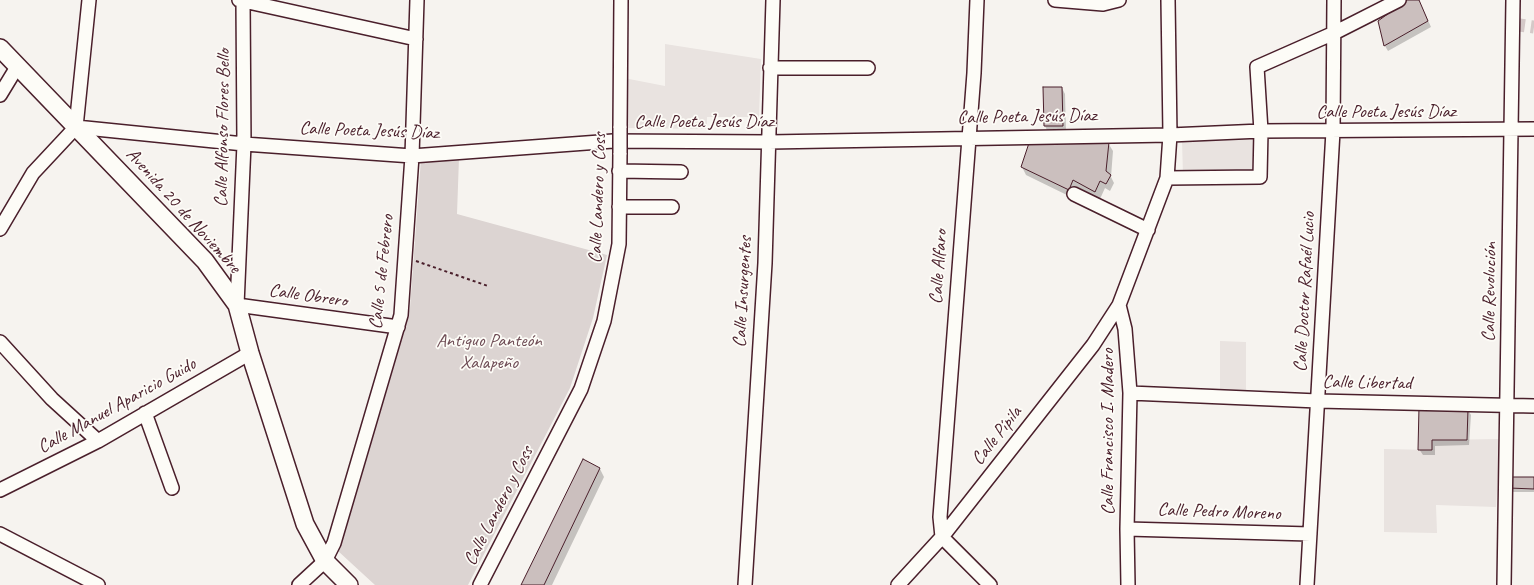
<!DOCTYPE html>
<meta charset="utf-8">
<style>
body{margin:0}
canvas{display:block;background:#f6f3ef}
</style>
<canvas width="1534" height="585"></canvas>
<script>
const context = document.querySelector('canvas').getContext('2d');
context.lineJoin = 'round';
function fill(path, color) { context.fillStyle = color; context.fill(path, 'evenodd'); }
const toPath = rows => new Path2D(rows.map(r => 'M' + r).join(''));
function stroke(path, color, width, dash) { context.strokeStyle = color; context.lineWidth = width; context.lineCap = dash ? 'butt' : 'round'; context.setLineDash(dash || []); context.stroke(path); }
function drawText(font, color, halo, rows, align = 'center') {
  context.font = font + ' Caveat,sans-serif'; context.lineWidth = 3.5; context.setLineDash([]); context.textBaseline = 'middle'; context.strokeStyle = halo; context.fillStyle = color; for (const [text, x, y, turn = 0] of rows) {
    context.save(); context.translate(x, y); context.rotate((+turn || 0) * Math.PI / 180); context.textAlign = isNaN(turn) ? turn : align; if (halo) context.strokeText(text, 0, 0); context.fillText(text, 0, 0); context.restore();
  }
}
const built = toPath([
 [665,44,761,59,759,117,707,117,707,129,625,128,624,78,665,86],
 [1257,139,1258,175,1183,176,1182,140],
 [1220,341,1246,342,1246,390,1220,390],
 [1500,439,1496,507,1436,505,1437,533,1384,532,1384,449,1432,450,1432,440]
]);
const green = toPath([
 [459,158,457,214,607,255,593,318,570,388,468,585,375,585,338,551,410,308,421,159]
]);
const shadow = toPath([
 [1408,0,1419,0,1431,27,1388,51,1385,46,1379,21],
 [1062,88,1065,94,1066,131,1048,132,1045,126],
 [1108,143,1113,151,1111,177,1114,183,1110,191,1105,188,1100,199,1078,187,1073,198,1026,175,1022,167],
 [1468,410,1471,415,1469,445,1435,446,1435,455,1423,455,1419,449],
 [583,460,600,469,604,477,552,585,523,585],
 [1534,478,1534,492,1512,492,1510,488]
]);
const building = toPath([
 [1407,0,1419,0,1428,21,1384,46,1378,21,1407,0],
 [1043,87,1062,87,1063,126,1044,126,1043,87],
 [1109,142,1106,171,1111,175,1106,184,1100,181,1095,192,1073,180,1069,190,1021,167,1029,143,1109,142],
 [1419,407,1468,409,1467,440,1432,440,1432,450,1418,450,1419,407],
 [583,459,600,468,544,585,521,585,583,459],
 [1509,477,1534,477,1534,489,1509,488,1509,477]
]);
const minorTunnel = toPath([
 [1512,24,1534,27]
]);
const path = toPath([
 [416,261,488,286]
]);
const minor = toPath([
 [239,0,416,39],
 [243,0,244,144,237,305,398,327],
 [977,0,974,73,940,517,942,537,990,585],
 [1055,0,1103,4,1119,0],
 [770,68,868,68],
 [0,95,17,67],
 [76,127,244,144,412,156,613,141,769,142,1170,135,1261,131,1534,129],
 [76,127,89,0],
 [620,128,621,0],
 [619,171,681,172],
 [1167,178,1260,177,1261,131,1257,67,1334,33,1399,0],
 [1074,194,1148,230],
 [619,207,672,207],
 [0,229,33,173,76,127],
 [1119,305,1125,329,1130,393,1127,529,1128,585],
 [0,342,52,399,98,441],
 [1130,393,1318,401,1534,406],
 [145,413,172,488],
 [0,490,98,441,250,353],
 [1127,529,1310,534],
 [0,534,98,585],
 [299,585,325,561,334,543,401,315,412,156,417,0],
 [480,585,581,389,604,321,619,244,620,153],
 [745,585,765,263,773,0],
 [898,585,942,537,1093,345,1119,305,1167,178,1170,135,1168,0],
 [1307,585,1333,131,1334,0],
 [1504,585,1513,0]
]);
const major = toPath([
 [0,48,205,261,237,305,250,353,305,524,325,561,349,585]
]);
const minorBridge = toPath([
 [620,153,620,128]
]);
const streetNames = [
 ["Calle Poeta Jesús Díaz",1386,112],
 ["Calle Poeta Jesús Díaz",1027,117,-1],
 ["Calle Poeta Jesús Díaz",704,122],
 ["Calle Alfonso Flores Bello",223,128,-89],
 ["Calle Poeta Jesús Díaz",369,131,2],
 ["Calle Landero y Coss",598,198,-88],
 ["Avenida 20 de Noviembre",183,211,48],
 ["Calle Alfaro",939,267,-86],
 ["Calle 5 de Febrero",382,272,-84],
 ["Calle Insurgentes",743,292,-87],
 ["Calle Doctor Rafaél Lucio",1305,292,-87],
 ["Calle Revolución",1490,292,-89],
 ["Calle Obrero",308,296,8],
 ["Calle Libertad",1367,383,1],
 ["Calle Manuel Aparicio Guido",117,406,-29],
 ["Calle Francisco I. Madero",1108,432,-90],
 ["Calle Pípila",997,436,-52],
 ["Calle Landero y Coss",499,506,-63],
 ["Calle Pedro Moreno",1219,512,2]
];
const parkNames = [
 ["Antiguo Panteón",489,341],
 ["Xalapeño",489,363]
];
fill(built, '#e9e3e0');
fill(green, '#dcd4d2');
fill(shadow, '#0003');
fill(building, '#cbbfbe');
stroke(building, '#4a1f2b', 1);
stroke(minorTunnel, '#d4c9c8', 13, [13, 6]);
stroke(minor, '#4a1f2b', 16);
stroke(major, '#4a1f2b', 20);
stroke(path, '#4a1f2b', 2, [3, 3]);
stroke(minor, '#fdfcf7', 13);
stroke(major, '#fdfcf7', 17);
stroke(minorBridge, '#4a1f2b', 16, []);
stroke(minorBridge, '#fdfcf7', 13);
drawText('19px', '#4a1f2b', '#fdfcf7', streetNames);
drawText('19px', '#6e4c55', '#fdfcf7', parkNames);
</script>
